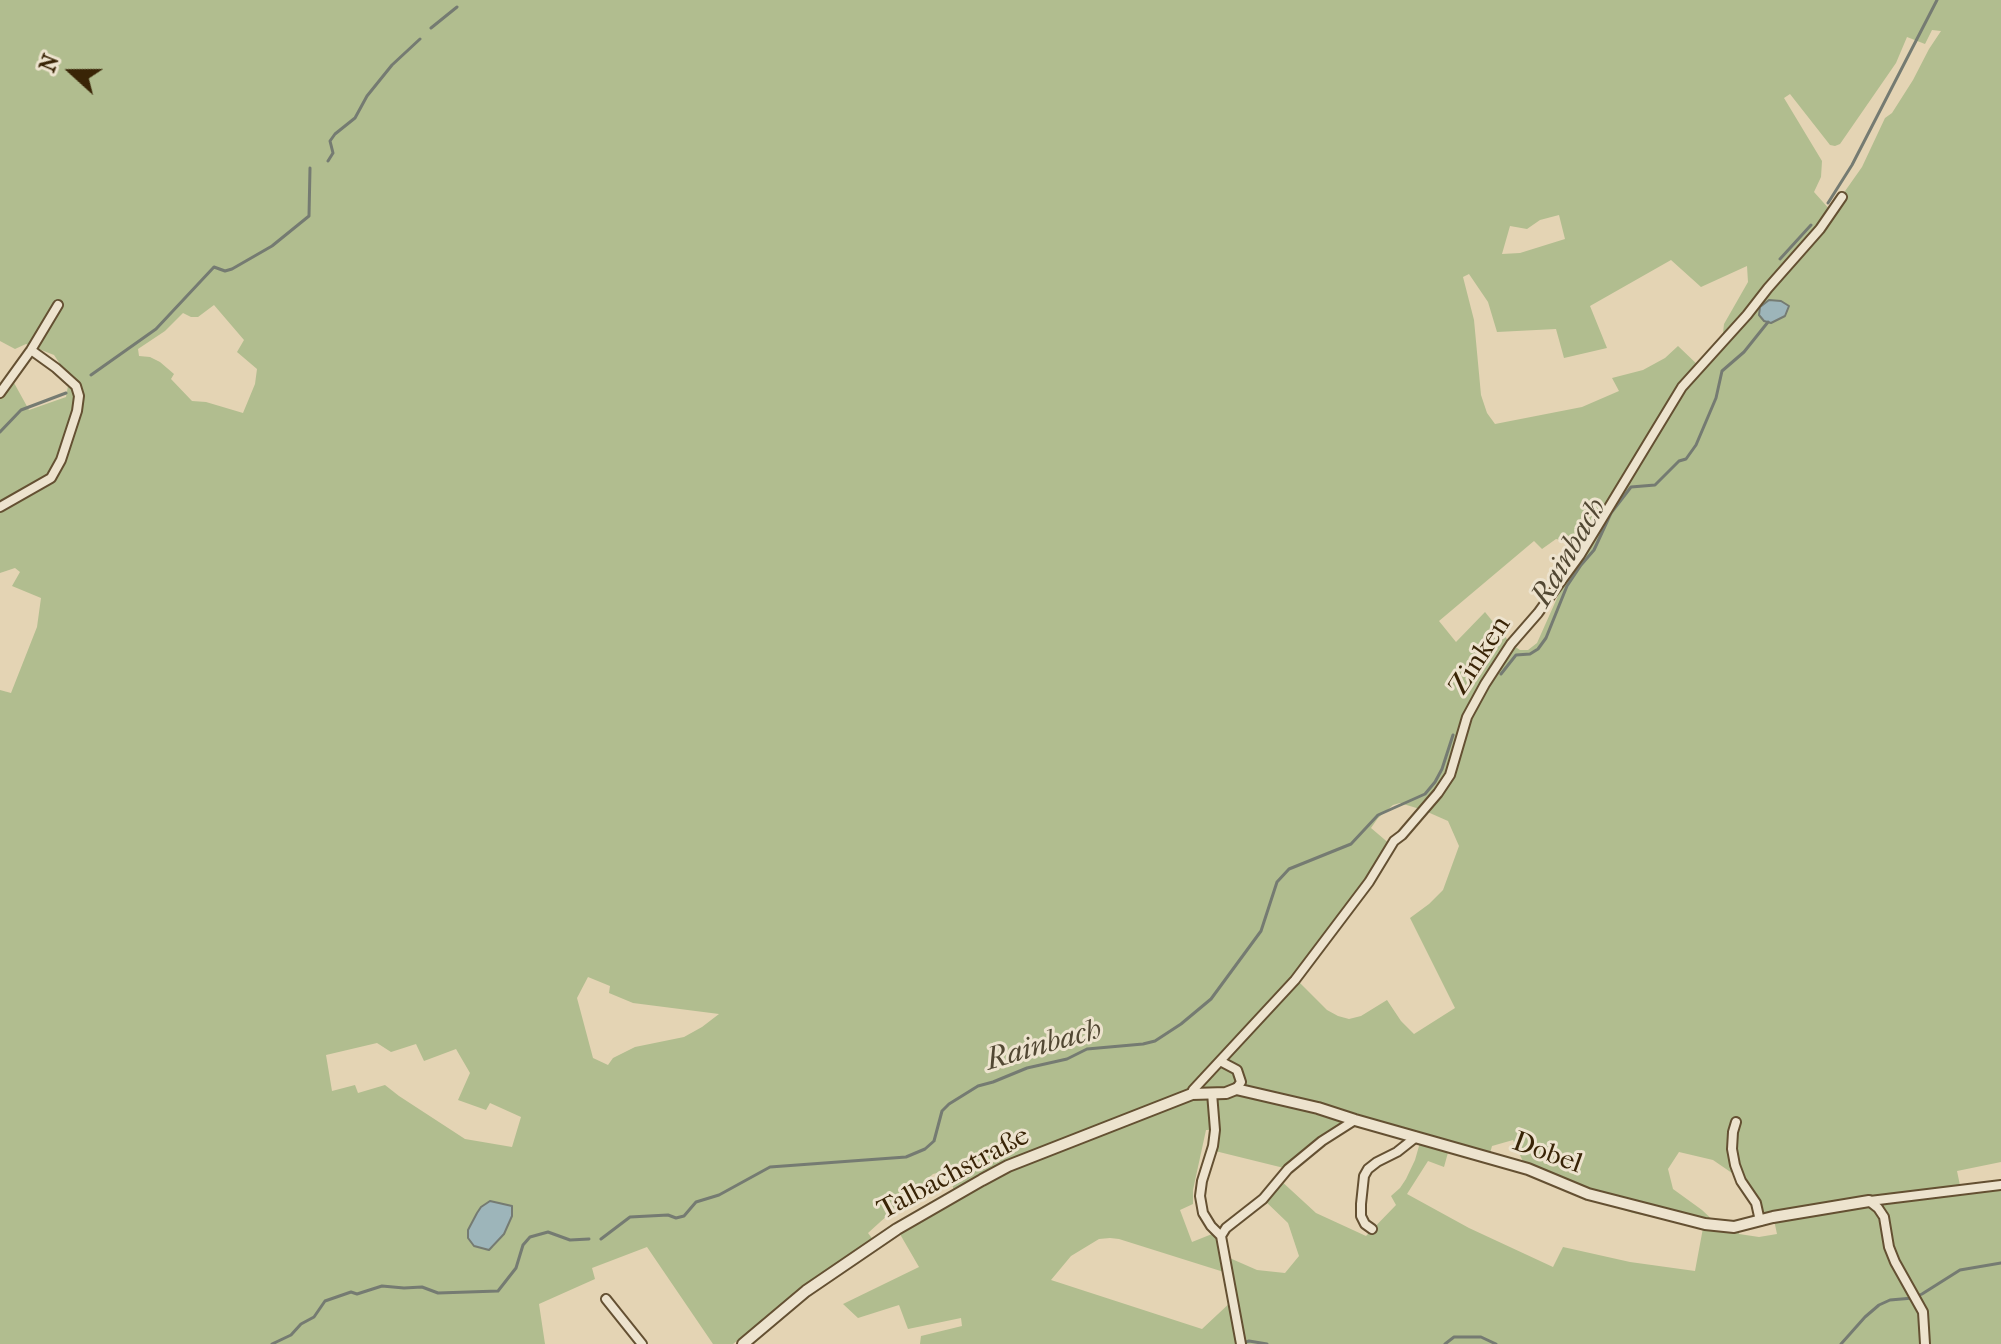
<!DOCTYPE html>
<meta charset="utf-8">
<style>
body{margin:0}
#map{position:relative;width:2001px;height:1344px;overflow:hidden;background:#e4d4b4;font-family:"IM FELL French Canon",serif}
canvas{display:block}
.north{position:absolute;left:32px;top:32px;width:80px;height:80px;-webkit-text-stroke:6px #ede3ce;paint-order:stroke;rotate:291deg;font-size:22px;font-weight:700;line-height:32px;text-align:center;color:#392406}
.north::after{content:'';display:block;margin:auto;width:28px;height:36px;background:#392406;clip-path:polygon(50% 0,100% 100%,50% 72%,0 100%)}
</style>
<div id="map">
<canvas width="2001" height="1344"></canvas>
<div class="north">N</div>
</div>
<script>
const context = document.querySelector('canvas').getContext('2d');
context.lineJoin = 'round';
function fill(path, color) { context.fillStyle = color; context.fill(path, 'evenodd'); }
const toPath = rows => new Path2D(rows.map(r => 'M' + r).join(''));
function stroke(path, color, width, dash) { context.strokeStyle = color; context.lineWidth = width; context.lineCap = dash ? 'butt' : 'round'; context.setLineDash(dash || []); context.stroke(path); }
function drawText(font, color, halo, rows, align = 'center') {
  context.font = font + ' "IM FELL French Canon",serif'; context.lineWidth = 6; context.setLineDash([]); context.textBaseline = 'middle'; context.strokeStyle = halo; context.fillStyle = color; for (const [text, x, y, turn = 0] of rows) {
    context.save(); context.translate(x, y); context.rotate((+turn || 0) * Math.PI / 180); context.textAlign = isNaN(turn) ? turn : align; if (halo) context.strokeText(text, 0, 0); context.fillText(text, 0, 0); context.restore();
  }
}
const green = toPath([
 [0,0,2001,0,2001,1162,1957,1171,1962,1195,2001,1190,2001,1344,920,1344,921,1336,962,1326,961,1318,908,1329,899,1305,858,1318,843,1304,919,1267,897,1229,955,1196,949,1170,933,1174,868,1233,874,1241,832,1267,733,1344,713,1344,647,1247,592,1268,595,1279,539,1304,545,1344,0,1344,0,690,11,693,37,627,41,598,12,586,20,572,15,568,0,573,0,399,13,381,29,410,66,397,70,375,64,370,54,355,26,344,15,349,0,341],
 [1932,30,1941,31,1929,49,1913,80,1892,113,1885,118,1862,167,1831,211,1814,192,1821,177,1822,161,1784,98,1790,94,1830,145,1835,146,1840,144,1896,63,1907,37,1925,44],
 [1559,215,1565,239,1520,253,1502,254,1510,226,1527,229,1540,220],
 [1671,260,1701,287,1747,266,1748,282,1724,324,1722,342,1700,367,1678,346,1665,358,1643,370,1612,378,1619,391,1582,407,1495,424,1487,413,1481,395,1474,320,1463,277,1469,274,1488,302,1497,332,1556,329,1564,358,1607,348,1590,306],
 [214,305,244,340,237,352,257,369,255,384,243,413,206,402,192,401,171,379,174,374,160,362,150,357,139,356,138,349,165,331,183,313,191,317,198,317],
 [1556,539,1586,545,1559,584,1562,587,1537,643,1528,650,1520,650,1511,644,1485,612,1456,642,1439,621,1534,541,1542,549],
 [1400,803,1423,810,1448,821,1459,846,1443,890,1429,904,1410,918,1455,1008,1414,1034,1401,1021,1387,1000,1361,1016,1349,1019,1338,1016,1327,1010,1296,979,1391,845,1371,828,1378,818,1393,805],
 [588,977,610,986,609,993,633,1003,719,1014,702,1027,684,1037,635,1047,613,1058,608,1065,593,1058,577,998],
 [377,1043,391,1052,416,1044,424,1061,456,1049,470,1073,458,1100,486,1110,490,1103,521,1117,512,1147,465,1139,399,1096,385,1085,358,1093,355,1085,332,1091,326,1055],
 [1355,1121,1421,1139,1415,1160,1406,1179,1400,1188,1391,1196,1396,1205,1366,1236,1316,1213,1279,1179,1263,1199,1288,1223,1299,1256,1285,1273,1257,1270,1225,1256,1217,1232,1192,1242,1180,1210,1193,1204,1193,1190,1206,1130,1214,1130,1211,1150,1288,1169],
 [1513,1140,1526,1168,1489,1157,1492,1146],
 [1449,1149,1519,1170,1559,1188,1633,1213,1703,1228,1695,1271,1630,1262,1563,1247,1553,1267,1469,1228,1407,1194,1428,1161,1444,1167],
 [1679,1152,1713,1160,1745,1182,1764,1222,1774,1220,1777,1234,1759,1237,1739,1234,1739,1225,1719,1226,1702,1210,1673,1189,1668,1169],
 [477,1213,512,1216,504,1234,493,1247,471,1224],
 [1110,1238,1119,1239,1227,1273,1233,1300,1202,1329,1051,1280,1071,1256,1099,1239]
]);
const water = toPath([
 [1769,300,1781,301,1789,306,1785,316,1771,323,1764,321,1759,315,1760,307,1769,300],
 [490,1201,512,1206,512,1216,504,1234,489,1250,474,1246,468,1238,468,1230,477,1213,481,1207,490,1201]
]);
const stream = toPath([
 [431,28,457,7],
 [328,161,333,153,330,141,335,134,355,118,367,96,392,65,420,39],
 [1828,203,1852,165,1937,0],
 [1780,259,1811,225],
 [91,375,156,329,214,267,225,271,232,269,272,246,309,216,310,168],
 [0,432,21,410,66,393],
 [1501,674,1516,655,1530,654,1538,649,1546,638,1567,586,1581,565,1594,550,1611,513,1631,487,1655,485,1679,461,1686,459,1696,445,1716,398,1722,371,1744,352,1768,322],
 [601,1239,630,1217,668,1215,676,1218,684,1216,696,1202,719,1195,770,1167,906,1157,925,1149,934,1141,942,1111,949,1104,978,1086,993,1082,1027,1068,1067,1059,1087,1049,1143,1044,1155,1041,1181,1024,1211,999,1261,931,1277,882,1289,869,1351,844,1378,815,1425,794,1435,782,1442,769,1453,735],
 [1243,1343,1249,1341,1267,1344],
 [272,1344,291,1335,301,1324,314,1317,325,1301,351,1292,357,1294,382,1286,404,1288,422,1287,438,1293,498,1291,516,1268,523,1245,530,1237,548,1232,570,1240,589,1239],
 [1445,1344,1454,1337,1481,1337,1496,1344],
 [1841,1344,1865,1317,1879,1305,1890,1300,1913,1298,1922,1294,1960,1270,2001,1263]
]);
const minor = toPath([
 [0,393,31,350,58,305],
 [0,507,51,478,61,460,77,411,79,396,76,386,56,368,31,350],
 [1220,1061,1237,1070,1241,1082,1236,1089],
 [1212,1093,1215,1130,1213,1146,1202,1181,1200,1196,1203,1213,1211,1226,1221,1236,1241,1344],
 [1192,1094,1193,1090,1295,980,1369,882,1394,841,1402,835,1438,793,1450,775,1467,717,1485,684,1511,644,1538,613,1580,555,1682,387,1747,315,1768,288,1820,229,1842,197],
 [1736,1122,1733,1132,1732,1149,1735,1165,1741,1181,1756,1203,1760,1221],
 [1869,1201,1878,1208,1884,1217,1889,1247,1895,1262,1923,1312,1925,1344],
 [1870,1201,2001,1185],
 [1372,1229,1365,1224,1361,1216,1361,1204,1364,1176,1368,1169,1377,1162,1397,1152,1416,1137],
 [1221,1236,1226,1228,1263,1199,1288,1169,1322,1141,1355,1120],
 [606,1299,642,1344]
]);
const tertiary = toPath([
 [743,1344,806,1291,897,1229,982,1180,1008,1166,1192,1094,1226,1093,1236,1089,1318,1108,1355,1120,1528,1169,1588,1194,1705,1224,1734,1227,1773,1217,1869,1201]
]);
const streetNames = [
 ["Zinken",1481,656,-57],
 ["Dobel",1547,1154,20],
 ["Talbachstraße",954,1174,-28]
];
const waterNames = [
 ["Rainbach",1570,553,-60],
 ["Rainbach",1044,1046,-16]
];
fill(green, '#b1bd8f');
fill(water, '#9db5ba');
stroke(water, '#757b72', 2);
stroke(stream, '#757b72', 3);
stroke(minor, '#645032', 12);
stroke(tertiary, '#645032', 14);
stroke(minor, '#ede3ce', 8);
stroke(tertiary, '#ede3ce', 10);
drawText('28px', '#392406', '#ede3ce', streetNames);
drawText('italic 30px', '#524833', '#ede3ce', waterNames);
</script>
